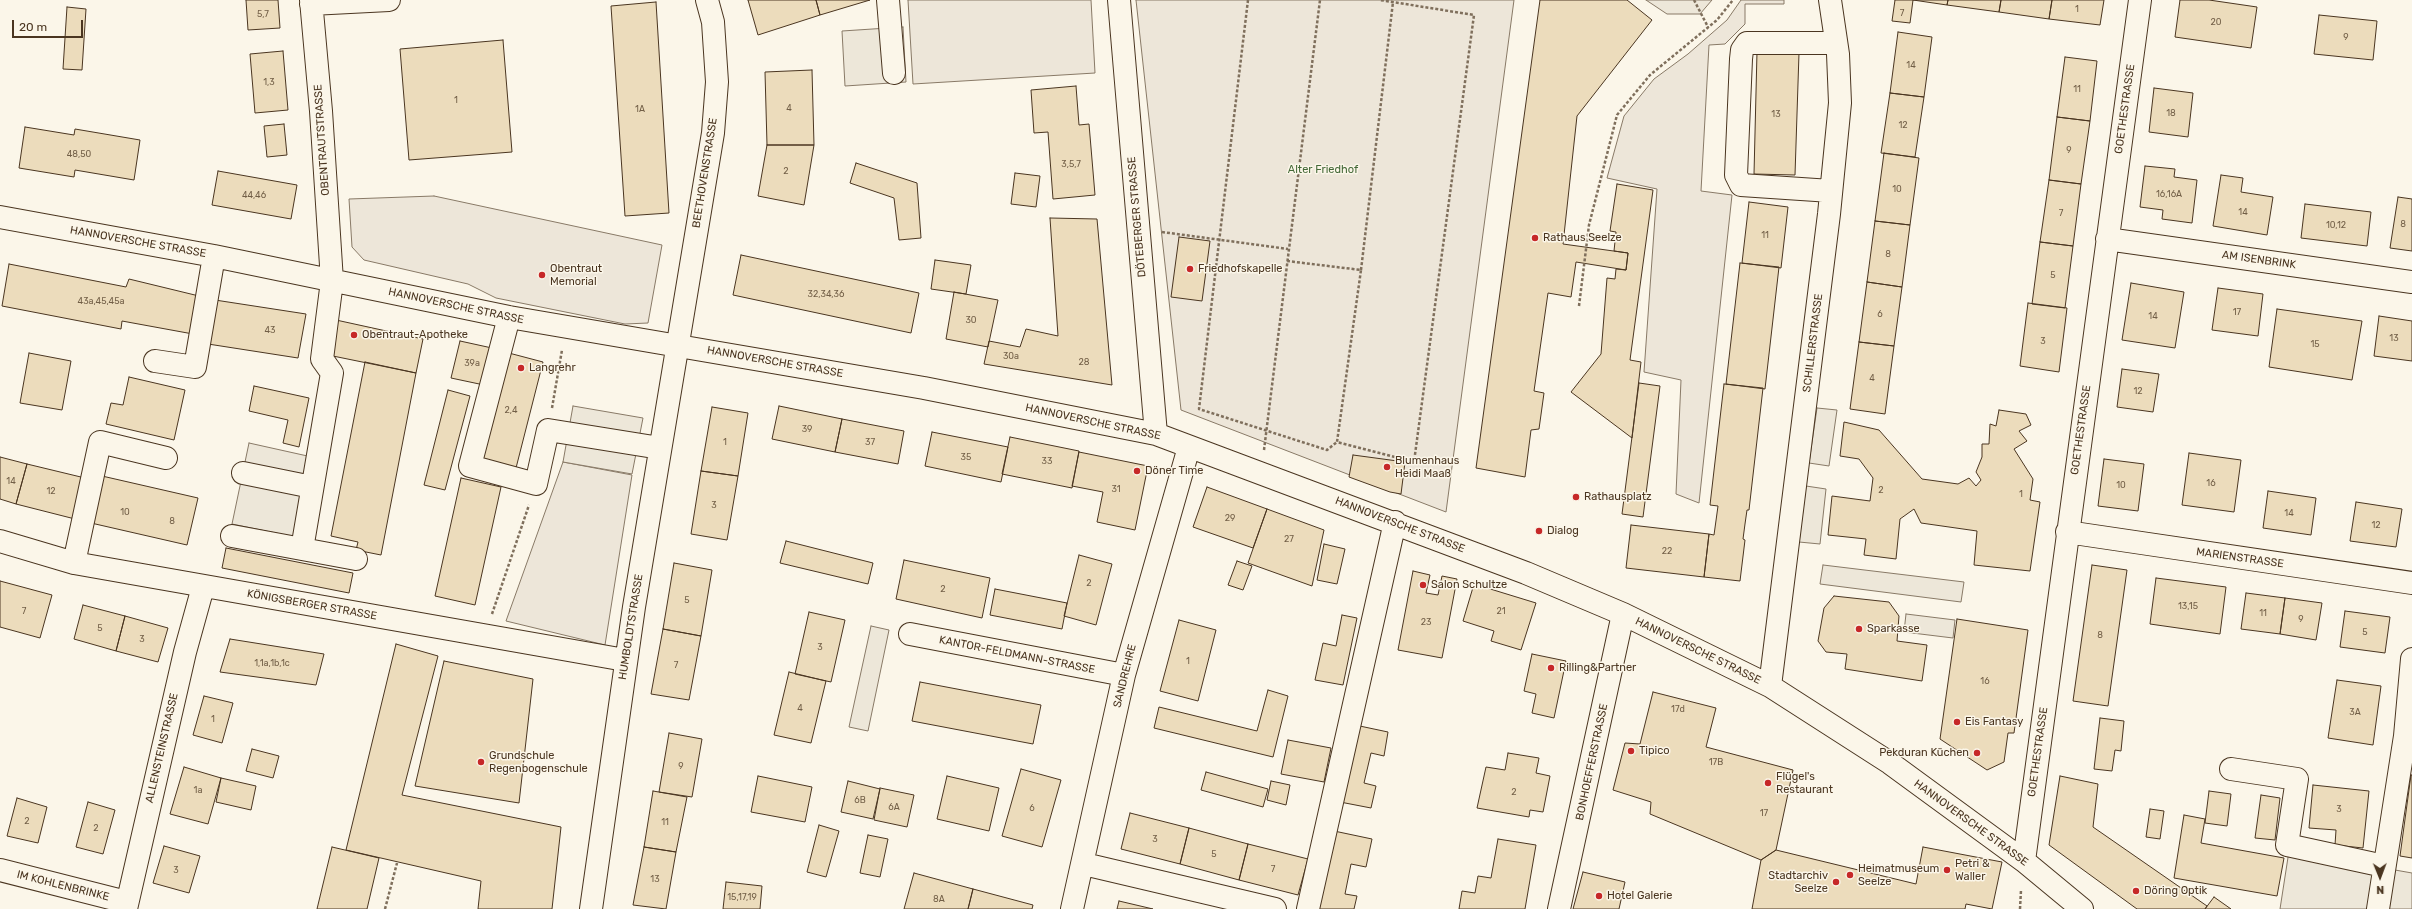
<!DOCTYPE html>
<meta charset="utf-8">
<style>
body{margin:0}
#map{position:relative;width:2412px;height:909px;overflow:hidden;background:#fbf6e9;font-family:Rubik,sans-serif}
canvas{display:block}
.north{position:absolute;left:2360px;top:857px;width:40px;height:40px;-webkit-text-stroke:3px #fbf6e9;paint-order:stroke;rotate:179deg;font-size:11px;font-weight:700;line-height:16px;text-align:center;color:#4a3520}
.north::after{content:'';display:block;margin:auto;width:14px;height:18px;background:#4a3520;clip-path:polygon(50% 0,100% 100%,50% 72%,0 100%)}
.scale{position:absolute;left:12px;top:20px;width:71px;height:18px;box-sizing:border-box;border:2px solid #4a3520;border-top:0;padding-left:5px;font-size:12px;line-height:14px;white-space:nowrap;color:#4a3520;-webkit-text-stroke:3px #fbf6e9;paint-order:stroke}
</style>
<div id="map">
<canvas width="2412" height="909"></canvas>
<div class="north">N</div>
<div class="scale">20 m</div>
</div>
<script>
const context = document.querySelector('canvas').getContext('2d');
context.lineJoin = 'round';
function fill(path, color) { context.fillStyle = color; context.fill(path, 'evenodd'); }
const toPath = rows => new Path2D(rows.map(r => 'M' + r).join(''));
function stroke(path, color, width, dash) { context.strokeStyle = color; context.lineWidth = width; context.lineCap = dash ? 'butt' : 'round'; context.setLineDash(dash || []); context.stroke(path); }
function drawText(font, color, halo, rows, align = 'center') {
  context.font = font + ' Rubik,sans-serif'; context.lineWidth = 3; context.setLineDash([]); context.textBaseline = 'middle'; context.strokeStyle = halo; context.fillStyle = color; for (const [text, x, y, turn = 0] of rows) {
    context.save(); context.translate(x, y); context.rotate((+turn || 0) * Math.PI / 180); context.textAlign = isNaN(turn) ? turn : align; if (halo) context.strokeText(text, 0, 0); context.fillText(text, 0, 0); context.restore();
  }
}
const green = toPath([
 [908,0,1091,0,1095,73,913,84,908,0],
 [1136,0,1514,0,1446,512,1181,410,1136,0],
 [1741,0,1784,0,1784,4,1745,4,1745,24,1725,44,1709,45,1701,191,1732,195,1699,503,1676,494,1681,380,1644,372,1657,189,1607,178,1624,116,1654,79,1688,54,1727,20,1741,0],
 [434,196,662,245,648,323,625,324,496,298,468,284,364,260,352,247,349,199,434,196],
 [563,462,632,475,605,645,506,621,563,462]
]);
const parking = toPath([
 [1646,0,1712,0,1700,14,1667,14,1646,0],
 [903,27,906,82,845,86,842,31,903,27],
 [573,406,643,418,632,474,563,462,573,406],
 [1817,408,1837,410,1829,466,1809,463,1817,408],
 [249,443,312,457,295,537,232,524,249,443],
 [1806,486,1826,489,1820,544,1799,542,1806,486],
 [1823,565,1964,582,1961,602,1820,584,1823,565],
 [1906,614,1955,620,1953,638,1904,632,1906,614],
 [871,626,889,630,868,731,849,727,871,626],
 [2289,851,2375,869,2367,909,2280,909,2289,851],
 [2395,870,2412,873,2412,909,2387,909,2395,870]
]);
const building = toPath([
 [246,0,278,0,280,28,248,30,246,0],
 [748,0,816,0,820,15,758,35,748,0],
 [816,0,870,0,820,15,816,0],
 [1540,0,1627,0,1652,20,1577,116,1563,244,1628,253,1626,270,1576,262,1571,297,1548,293,1534,391,1544,393,1539,429,1531,430,1525,477,1476,468,1540,0],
 [1895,0,1948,0,1947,5,1913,0,1910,23,1892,21,1895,0],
 [1948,0,2001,0,1999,12,1947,5,1948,0],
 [2001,0,2052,0,2049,19,1999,12,2001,0],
 [2052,0,2104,0,2100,25,2049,19,2052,0],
 [2180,0,2209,0,2257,7,2251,48,2175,37,2180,0],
 [656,2,669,213,625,216,611,6,656,2],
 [67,7,86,9,82,70,63,69,67,7],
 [2319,15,2377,21,2373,60,2314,54,2319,15],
 [1898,32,1932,37,1924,97,1890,93,1898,32],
 [503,40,512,152,409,160,400,49,503,40],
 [283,51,288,110,255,113,250,54,283,51],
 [1757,52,1799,53,1795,175,1754,174,1757,52],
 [2065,57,2097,61,2090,121,2057,117,2065,57],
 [812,70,814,145,767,145,765,72,812,70],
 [1076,86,1079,125,1089,124,1095,195,1053,199,1048,132,1034,133,1031,90,1076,86],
 [2154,88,2193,93,2188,137,2149,132,2154,88],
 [1890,93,1924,97,1915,157,1881,153,1890,93],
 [2057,117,2090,121,2081,184,2049,180,2057,117],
 [284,124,287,155,267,157,264,126,284,124],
 [25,127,74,135,75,129,140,140,134,180,75,170,74,177,19,168,25,127],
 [767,145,814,145,804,205,758,196,767,145],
 [1884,153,1919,158,1910,225,1875,221,1884,153],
 [856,163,917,183,921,238,899,240,894,198,850,183,856,163],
 [2145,166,2175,169,2174,177,2197,180,2192,223,2162,219,2163,210,2140,207,2145,166],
 [218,171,297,185,291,219,212,205,218,171],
 [1015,173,1040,176,1036,207,1011,204,1015,173],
 [2221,175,2243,178,2241,192,2273,197,2267,235,2213,226,2221,175],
 [2049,180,2081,184,2073,246,2040,242,2049,180],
 [1617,184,1653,190,1630,360,1641,362,1632,438,1571,392,1601,354,1607,278,1615,279,1616,269,1626,270,1628,253,1614,251,1616,232,1610,231,1617,184],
 [2398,197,2412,199,2412,251,2390,248,2398,197],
 [1749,202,1788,207,1781,268,1742,263,1749,202],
 [2305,204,2371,212,2367,246,2301,238,2305,204],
 [1050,218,1097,219,1112,385,984,364,989,341,1020,347,1026,329,1058,336,1050,218],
 [1875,221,1910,225,1902,287,1867,282,1875,221],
 [1179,237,1210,241,1202,301,1171,297,1179,237],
 [2040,242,2073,246,2065,308,2032,304,2040,242],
 [741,255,919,293,911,333,733,295,741,255],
 [935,260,971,265,966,294,931,289,935,260],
 [1740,263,1779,267,1765,389,1726,384,1740,263],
 [9,264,126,287,129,279,199,296,193,334,122,321,121,329,2,306,9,264],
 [1867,282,1902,287,1894,346,1859,342,1867,282],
 [2131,283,2184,292,2175,348,2122,340,2131,283],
 [2218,288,2263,294,2258,336,2212,330,2218,288],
 [954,292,998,300,988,347,946,339,954,292],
 [215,300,306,314,298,358,208,344,215,300],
 [2028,303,2067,308,2059,372,2020,366,2028,303],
 [2277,309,2362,321,2352,380,2269,367,2277,309],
 [2379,316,2412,321,2412,361,2374,356,2379,316],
 [336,320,423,339,416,373,328,355,336,320],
 [460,341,492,348,484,385,451,378,460,341],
 [1859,342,1894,346,1885,414,1850,409,1859,342],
 [505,352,543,362,516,468,479,459,505,352],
 [29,353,71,361,62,410,20,403,29,353],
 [365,362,416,373,381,555,356,550,358,542,331,536,365,362],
 [2122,369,2159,374,2153,412,2117,407,2122,369],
 [129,377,185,390,174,440,106,424,111,403,123,405,129,377],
 [1639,383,1660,386,1643,517,1622,514,1639,383],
 [1724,384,1763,388,1749,510,1747,510,1745,524,1743,539,1745,540,1740,581,1704,577,1709,534,1714,535,1718,506,1710,505,1724,384],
 [254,386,309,398,299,447,283,443,288,420,249,411,254,386],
 [448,390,470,396,445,490,424,485,448,390],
 [779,406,842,419,835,452,772,439,779,406],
 [712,407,748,413,738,476,701,471,712,407],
 [1999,410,2026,414,2031,425,2019,431,2027,441,2014,449,2033,479,2030,500,2040,502,2030,571,1974,565,1977,531,1921,523,1914,509,1900,519,1896,559,1864,555,1866,539,1828,535,1832,496,1870,501,1873,478,1859,459,1840,456,1844,422,1879,430,1922,479,1958,484,1969,478,1976,486,1981,480,1976,472,1982,457,1982,444,1989,444,1990,424,1996,426,1999,410],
 [842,419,904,431,898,464,835,452,842,419],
 [932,432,1008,447,1001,482,925,466,932,432],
 [1010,437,1079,451,1072,488,1002,474,1010,437],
 [1079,452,1148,466,1135,530,1097,522,1103,492,1072,486,1079,452],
 [2189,453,2241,460,2234,512,2182,505,2189,453],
 [1353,455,1405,462,1401,494,1390,492,1349,477,1353,455],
 [0,457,27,464,16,504,0,499,0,457],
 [2104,459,2144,464,2138,511,2098,506,2104,459],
 [27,464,85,478,75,519,16,504,27,464],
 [701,471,738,476,727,540,691,534,701,471],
 [102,476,198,498,187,545,91,523,102,476],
 [461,478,501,487,475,605,435,596,461,478],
 [1207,487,1267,509,1253,548,1193,527,1207,487],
 [2268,491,2316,498,2311,535,2263,528,2268,491],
 [2356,502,2402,509,2396,547,2350,541,2356,502],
 [1267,509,1324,530,1312,586,1248,563,1267,509],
 [1631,525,1709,534,1704,577,1626,568,1631,525],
 [786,541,873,563,868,584,780,563,786,541],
 [1324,544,1345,549,1337,584,1317,580,1324,544],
 [226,548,353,573,349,593,222,568,226,548],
 [1079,555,1112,564,1096,625,1064,616,1079,555],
 [904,560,990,578,982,618,896,599,904,560],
 [1237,561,1252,566,1243,590,1228,585,1237,561],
 [674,563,712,570,701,636,663,629,674,563],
 [2092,565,2127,570,2108,706,2073,701,2092,565],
 [1413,571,1430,575,1426,593,1438,595,1442,576,1457,579,1442,658,1398,650,1413,571],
 [2156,578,2226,587,2220,634,2150,624,2156,578],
 [0,581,52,595,40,638,0,627,0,581],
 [1474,584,1536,603,1521,650,1491,641,1494,631,1463,621,1474,584],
 [995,589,1067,603,1062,629,990,615,995,589],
 [2246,593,2285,598,2280,634,2241,629,2246,593],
 [1834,596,1889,602,1899,616,1897,641,1927,645,1922,681,1845,669,1847,654,1826,652,1818,641,1824,608,1834,596],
 [2285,598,2322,603,2316,640,2280,634,2285,598],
 [83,605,125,616,116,651,74,639,83,605],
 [2345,611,2390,617,2385,653,2340,647,2345,611],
 [809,612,845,620,831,682,795,674,809,612],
 [1342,615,1357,618,1343,685,1315,680,1323,643,1336,646,1342,615],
 [125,616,168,628,158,662,116,651,125,616],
 [1957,619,2028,630,2014,733,2008,733,2004,762,1987,770,1940,739,1957,619],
 [1179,620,1216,630,1198,701,1160,691,1179,620],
 [663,629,701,636,689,700,651,694,663,629],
 [230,639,324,654,316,685,220,672,230,639],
 [396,644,438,656,402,795,561,827,552,909,478,909,481,881,346,850,396,644],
 [1532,654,1566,661,1554,718,1532,713,1536,694,1524,691,1532,654],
 [444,661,533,679,519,803,415,786,444,661],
 [789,672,826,681,811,743,774,735,789,672],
 [2337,680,2381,686,2373,745,2328,738,2337,680],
 [920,682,1041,705,1033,744,912,721,920,682],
 [1268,690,1288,696,1273,757,1154,728,1159,707,1257,731,1268,690],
 [1653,692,1716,708,1706,747,1793,770,1776,850,1761,860,1650,814,1651,802,1613,790,1625,743,1640,744,1653,692],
 [204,696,233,703,222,743,193,735,204,696],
 [2100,718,2124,721,2121,751,2115,750,2112,771,2094,769,2100,718],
 [1355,725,1388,732,1384,756,1371,753,1364,783,1376,786,1371,808,1340,802,1355,725],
 [669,733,702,739,692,797,659,792,669,733],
 [1288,740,1331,748,1324,782,1281,774,1288,740],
 [252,749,279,756,273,778,246,771,252,749],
 [1508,753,1539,758,1536,773,1550,776,1543,812,1530,810,1529,817,1477,808,1486,767,1505,770,1508,753],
 [184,767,221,778,208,824,170,814,184,767],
 [1021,769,1061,780,1042,847,1002,836,1021,769],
 [1206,772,1268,789,1263,807,1201,790,1206,772],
 [2411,775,2412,775,2412,858,2400,856,2411,775],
 [758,776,812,787,805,822,751,812,758,776],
 [947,776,999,788,989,831,937,819,947,776],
 [2060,776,2098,784,2093,827,2207,906,2205,909,2137,909,2049,845,2060,776],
 [221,778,256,786,251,810,216,802,221,778],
 [848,781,880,789,873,819,841,812,848,781],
 [1271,781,1290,785,1286,805,1267,800,1271,781],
 [2313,785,2369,791,2363,848,2335,845,2336,830,2309,828,2313,785],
 [880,788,914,795,907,827,874,820,880,788],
 [653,791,687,797,676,852,644,847,653,791],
 [2209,791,2231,794,2227,826,2205,823,2209,791],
 [2261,795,2280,798,2275,840,2255,838,2261,795],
 [17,798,47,807,38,843,7,836,17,798],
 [88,802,115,810,103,854,76,847,88,802],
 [2150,809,2164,811,2160,839,2146,837,2150,809],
 [1130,813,1189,828,1180,864,1121,849,1130,813],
 [2184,815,2205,819,2201,843,2284,858,2277,896,2174,878,2184,815],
 [819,825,839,831,826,877,807,872,819,825],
 [1189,828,1248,844,1239,880,1180,864,1189,828],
 [1334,831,1372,839,1366,867,1351,864,1345,894,1357,896,1354,909,1318,909,1334,831],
 [868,835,888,839,880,877,860,873,868,835],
 [1498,839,1536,845,1525,909,1459,909,1462,891,1475,893,1478,876,1491,878,1498,839],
 [1248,844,1308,859,1298,895,1239,880,1248,844],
 [164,846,200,856,189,893,153,883,164,846],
 [332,847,379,858,367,909,317,909,332,847],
 [644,847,676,852,666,909,633,905,644,847],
 [1923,847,2002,862,1992,909,1966,904,1965,909,1752,909,1761,860,1776,850,1916,884,1923,847],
 [1583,872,1625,882,1619,909,1573,909,1583,872],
 [914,873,973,889,968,909,904,909,914,873],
 [726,882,762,886,760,909,723,909,726,882],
 [973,889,1033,905,1032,909,968,909,973,889],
 [2214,897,2231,909,2205,909,2214,897],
 [1119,901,1153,909,1117,909,1119,901]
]);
const path = toPath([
 [1248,0,1199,409,1327,450,1337,442],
 [1694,0,1708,27],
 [1162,232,1288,249],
 [1287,261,1361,270,1337,442,1414,462,1474,15,1380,0],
 [1361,270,1393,2],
 [1579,306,1589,225,1617,115,1650,75,1717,20,1733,0],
 [552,408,562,350],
 [1264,450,1320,0],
 [492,614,529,505],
 [385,909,397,863],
 [2020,909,2021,890]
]);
const minor = toPath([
 [311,0,321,111,332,281,322,359,332,373,302,549,356,559],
 [888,0,894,73],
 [1119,0,1156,434],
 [311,4,389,0],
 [1831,191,1741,185,1736,175,1741,59,1742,50,1747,43,1836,43],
 [0,217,214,256,509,317,924,388,1156,434,1526,573,1623,614,1770,686,1890,763,2024,861,2082,909],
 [2107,239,2412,282],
 [509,317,470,466,536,484,548,430,660,448],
 [155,361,195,367,214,256],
 [243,473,312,487],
 [2067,532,2412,583],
 [232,536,302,549],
 [0,541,74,563,625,660],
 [74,563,100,442,166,458],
 [910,634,1124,675],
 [1770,686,1829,214,1840,103,1838,54,1830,0],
 [2231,769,2297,779,2287,845,2384,866],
 [2024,861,2140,0],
 [1084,864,1275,909],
 [0,870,126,902],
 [126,909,185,652,203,587],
 [591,909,634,607,713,133,717,82,713,22,707,0],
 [1072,909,1124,675,1189,447],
 [1308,909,1395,522],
 [1559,909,1623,614],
 [2378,909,2405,736,2412,659]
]);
const markers = [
 [1535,238,4,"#c62828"],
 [1190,269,4,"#c62828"],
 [542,275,4,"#c62828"],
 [354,335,4,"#c62828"],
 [521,368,4,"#c62828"],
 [1387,467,4,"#c62828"],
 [1137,471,4,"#c62828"],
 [1576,497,4,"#c62828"],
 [1539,531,4,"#c62828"],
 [1423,585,4,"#c62828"],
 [1859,629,4,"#c62828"],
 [1551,668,4,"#c62828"],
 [1957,722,4,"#c62828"],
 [1631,751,4,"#c62828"],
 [1977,753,4,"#c62828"],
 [481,762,4,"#c62828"],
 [1768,783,4,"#c62828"],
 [1947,870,4,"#c62828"],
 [1850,875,4,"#c62828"],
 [1836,882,4,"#c62828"],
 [2136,891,4,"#c62828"],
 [1599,896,4,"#c62828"]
];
const numberNames = [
 ["1",2077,9],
 ["7",1902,13],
 ["5,7",263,14],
 ["20",2216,22],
 ["9",2346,37],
 ["14",1911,65],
 ["1,3",269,82],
 ["11",2077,89],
 ["1",456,100],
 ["4",789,108],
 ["1A",640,109],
 ["18",2171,113],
 ["13",1776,114],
 ["12",1903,125],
 ["9",2069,150],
 ["48,50",79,154],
 ["3,5,7",1071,164],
 ["2",786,171],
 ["10",1897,189],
 ["16,16A",2169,194],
 ["44,46",254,195],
 ["14",2243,212],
 ["7",2061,213],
 ["8",2403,224],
 ["10,12",2336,225],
 ["11",1765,235],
 ["8",1888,254],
 ["5",2053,275],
 ["32,34,36",826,294],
 ["43a,45,45a",101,301],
 ["17",2237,312],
 ["6",1880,314],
 ["14",2153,316],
 ["30",971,320],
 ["43",270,330],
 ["13",2394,338],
 ["3",2043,341],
 ["15",2315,344],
 ["30a",1011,356],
 ["28",1084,362],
 ["39a",472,363],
 ["4",1872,378],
 ["12",2138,391],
 ["2,4",511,410],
 ["39",807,429],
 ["1",725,442],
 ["37",870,442],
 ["35",966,457],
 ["33",1047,461],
 ["14",11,481],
 ["16",2211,483],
 ["10",2121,485],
 ["31",1116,489],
 ["2",1881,490],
 ["12",51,491],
 ["1",2021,494],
 ["3",714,505],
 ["10",125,512],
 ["14",2289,513],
 ["29",1230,518],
 ["8",172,521],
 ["12",2376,525],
 ["27",1289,539],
 ["22",1667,551],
 ["2",1089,583],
 ["2",943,589],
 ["5",687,600],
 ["13,15",2188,606],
 ["7",24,611],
 ["21",1501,611],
 ["11",2263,613],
 ["9",2301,619],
 ["23",1426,622],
 ["5",100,628],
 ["5",2365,632],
 ["8",2100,635],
 ["3",142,639],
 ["3",820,647],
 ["1",1188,661],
 ["1,1a,1b,1c",272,663],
 ["7",676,665],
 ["16",1985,681],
 ["4",800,708],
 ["17d",1678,709],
 ["3A",2355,712],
 ["1",213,719],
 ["17B",1716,762],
 ["9",681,766],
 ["1a",198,790],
 ["2",1514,792],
 ["6B",860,800],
 ["6A",894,807],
 ["6",1032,808],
 ["3",2339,809],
 ["17",1764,813],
 ["2",27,821],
 ["11",665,822],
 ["2",96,828],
 ["3",1155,839],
 ["5",1214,854],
 ["7",1273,869],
 ["3",176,870],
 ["13",655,879],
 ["15,17,19",742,897],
 ["8A",939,899]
];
const streetNames = [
 ["GOETHESTRASSE",2125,109,-82],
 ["OBENTRAUTSTRASSE",322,140,-94],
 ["BEETHOVENSTRASSE",705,173,-81],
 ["DÖTEBERGER STRASSE",1137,217,-95],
 ["HANNOVERSCHE STRASSE",138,242,10],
 ["AM ISENBRINK",2259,260,8],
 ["HANNOVERSCHE STRASSE",456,306,12],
 ["SCHILLERSTRASSE",1813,343,-83],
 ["HANNOVERSCHE STRASSE",775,362,10],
 ["HANNOVERSCHE STRASSE",1093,422,12],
 ["GOETHESTRASSE",2081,430,-82],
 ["HANNOVERSCHE STRASSE",1400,525,21],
 ["MARIENSTRASSE",2240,558,8],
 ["KÖNIGSBERGER STRASSE",312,605,10],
 ["HUMBOLDTSTRASSE",631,627,-81],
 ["HANNOVERSCHE STRASSE",1698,651,26],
 ["KANTOR-FELDMANN-STRASSE",1017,655,11],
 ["SANDREHRE",1125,676,-76],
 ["ALLENSTEINSTRASSE",162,748,-77],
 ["GOETHESTRASSE",2038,752,-82],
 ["BONHOEFFERSTRASSE",1592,762,-78],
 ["HANNOVERSCHE STRASSE",1971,823,36],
 ["IM KOHLENBRINKE",63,886,14]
];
const parkNames = [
 ["Alter Friedhof",1323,170]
];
const poiNames = [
 ["Rathaus Seelze",1543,238],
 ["Obentraut",550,269],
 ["Memorial",550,282],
 ["Friedhofskapelle",1198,269],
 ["Obentraut-Apotheke",362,335],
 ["Langrehr",529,368],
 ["Blumenhaus",1395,461],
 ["Heidi Maaß",1395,474],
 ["Döner Time",1145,471],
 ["Rathausplatz",1584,497],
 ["Dialog",1547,531],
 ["Salon Schultze",1431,585],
 ["Sparkasse",1867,629],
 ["Rilling&Partner",1559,668],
 ["Eis Fantasy",1965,722],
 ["Tipico",1639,751],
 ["Pekduran Küchen",1969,753,"right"],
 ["Grundschule",489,756],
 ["Regenbogenschule",489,769],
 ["Flügel's",1776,777],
 ["Restaurant",1776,790],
 ["Petri &",1955,864],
 ["Waller",1955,877],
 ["Heimatmuseum",1858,869],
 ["Seelze",1858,882],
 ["Stadtarchiv",1828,876,"right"],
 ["Seelze",1828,889,"right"],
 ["Döring Optik",2144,891],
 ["Hotel Galerie",1607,896]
];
fill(green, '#ede6d9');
stroke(green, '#887966', 1);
fill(parking, '#ede7d9');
stroke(parking, '#887966', 1);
fill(building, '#ecdcbc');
stroke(building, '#4a3520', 1);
stroke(minor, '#4a3520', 24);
stroke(path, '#7f6f5c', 2.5, [3, 2]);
stroke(minor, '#fbf6e9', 22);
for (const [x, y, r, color] of markers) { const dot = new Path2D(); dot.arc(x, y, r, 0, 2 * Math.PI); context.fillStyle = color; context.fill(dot); stroke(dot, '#fbf6e9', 1.5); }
drawText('9px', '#725f47', null, numberNames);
drawText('11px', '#4a3520', '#fbf6e9', streetNames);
drawText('11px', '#436837', '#fbf6e9', parkNames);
drawText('11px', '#4a3520', '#fbf6e9', poiNames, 'left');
</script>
